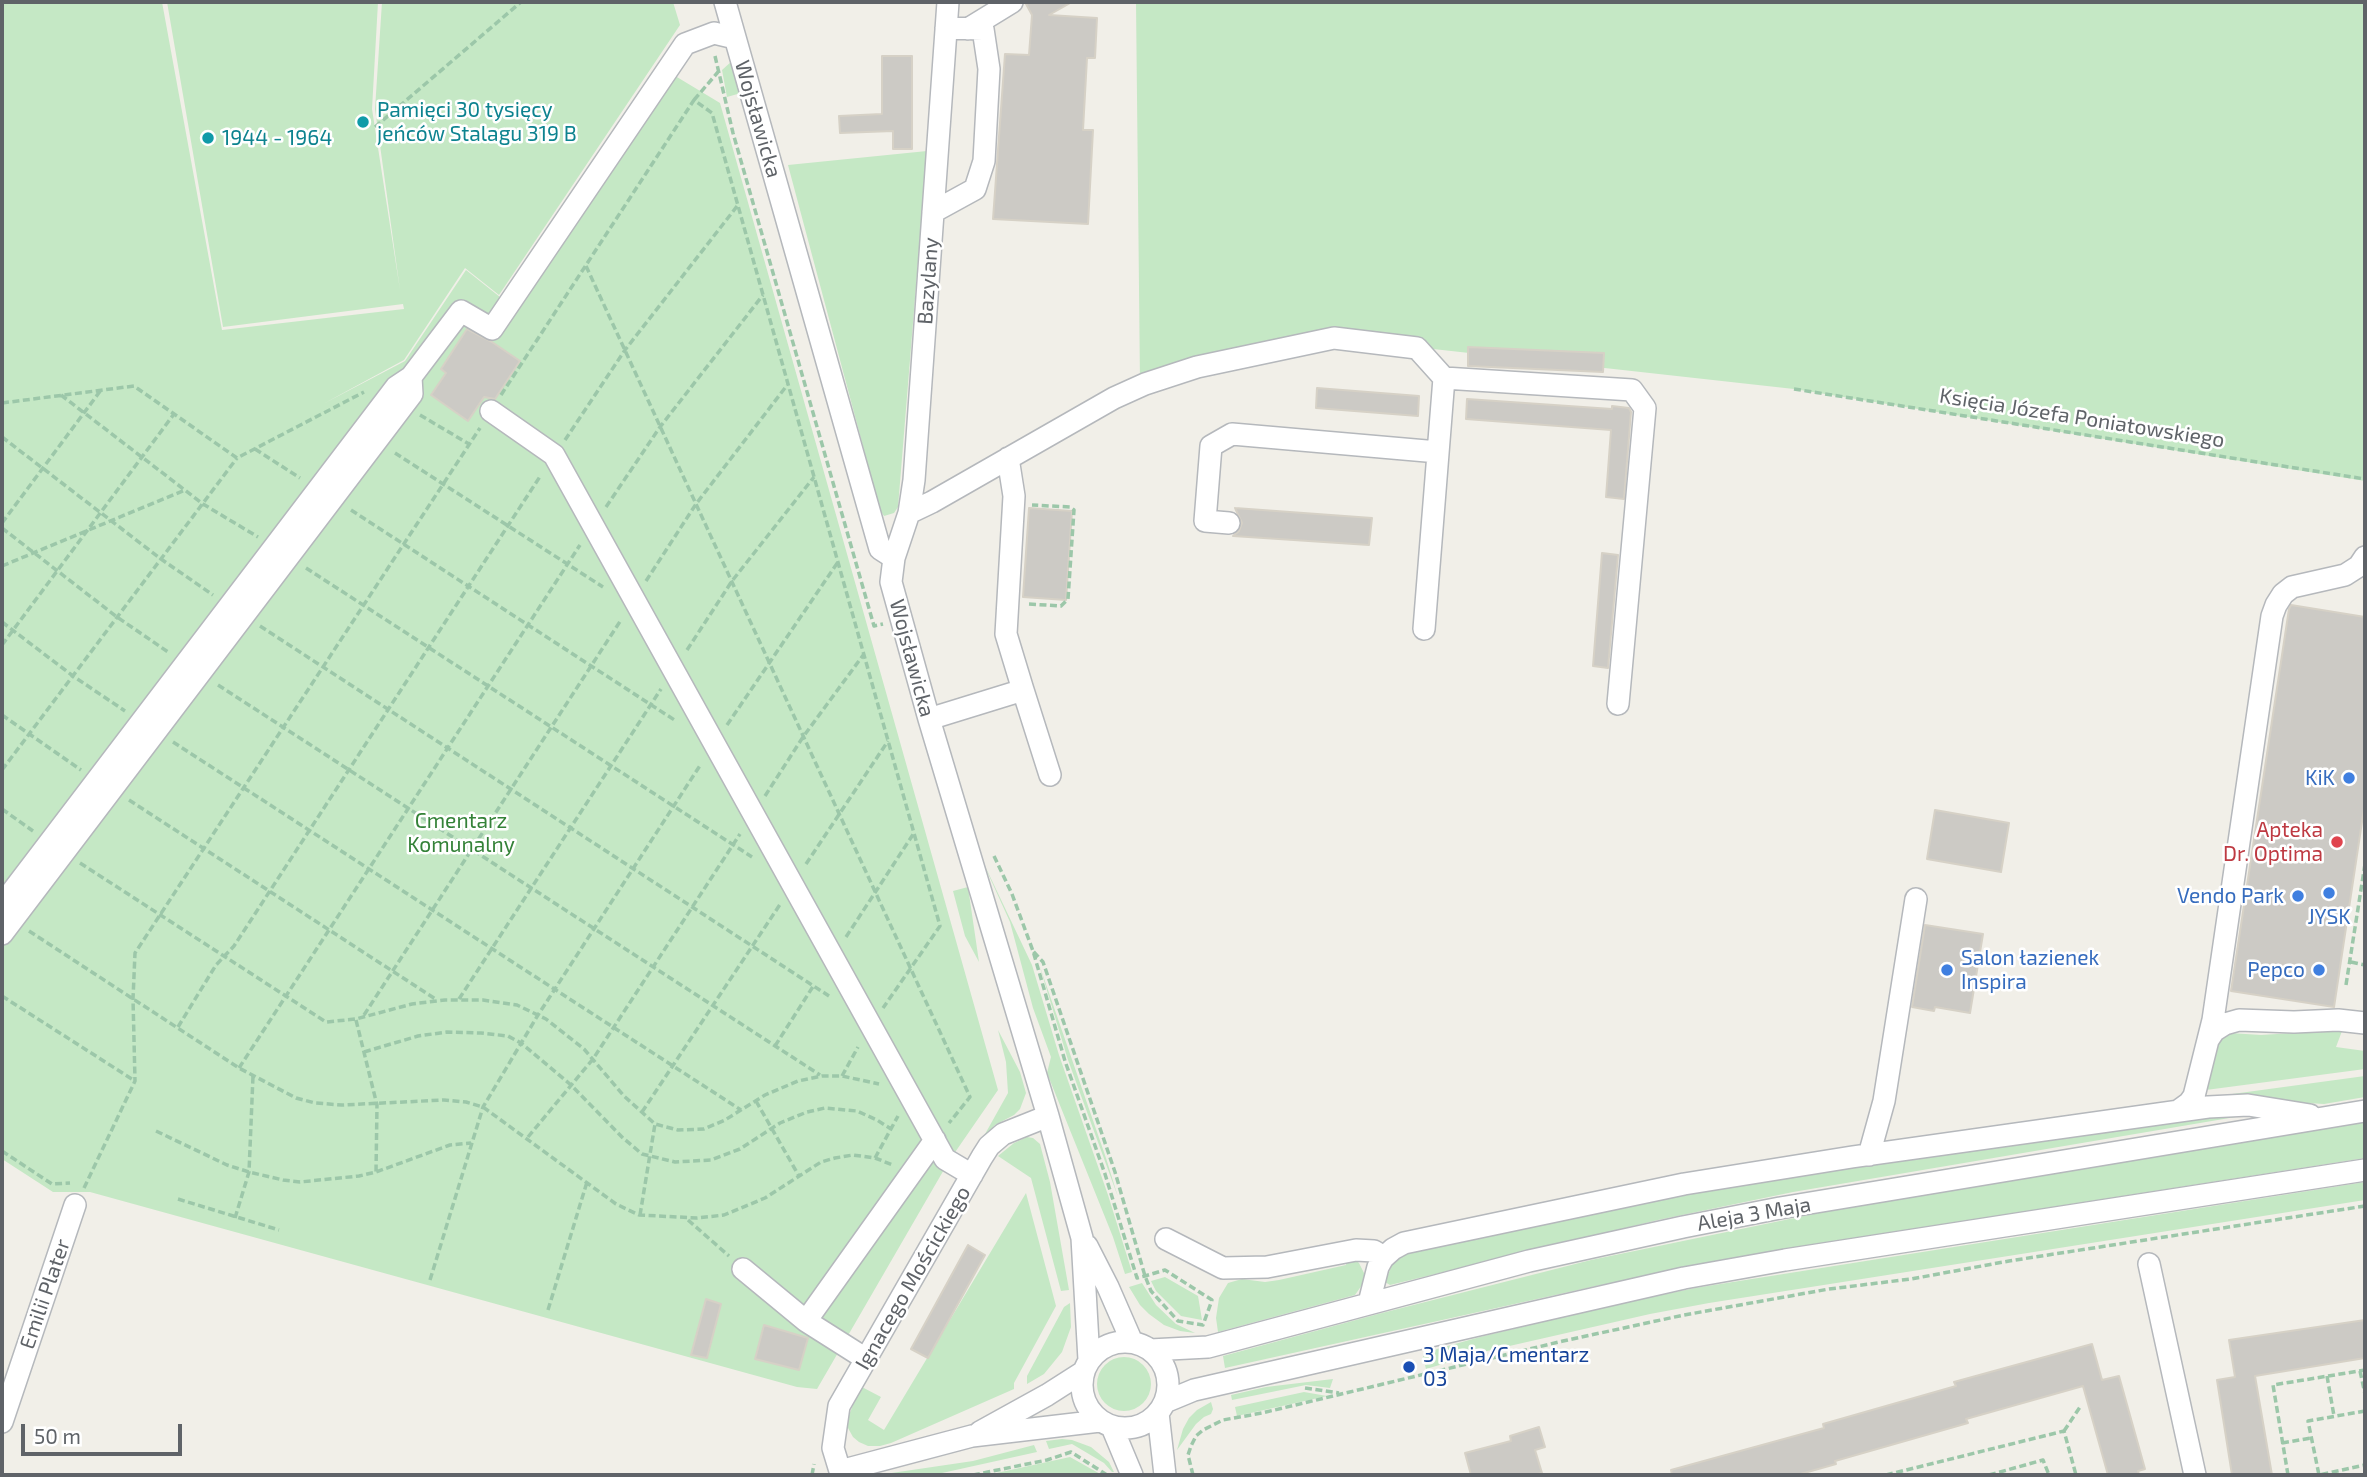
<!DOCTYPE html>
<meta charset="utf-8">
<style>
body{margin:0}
#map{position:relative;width:2367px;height:1477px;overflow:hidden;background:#f1efe8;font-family:"Exo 2",sans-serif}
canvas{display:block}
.frame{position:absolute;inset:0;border:4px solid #5f6368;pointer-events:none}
.scale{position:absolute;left:21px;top:1424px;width:161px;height:32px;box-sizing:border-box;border:4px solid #5f6368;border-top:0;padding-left:9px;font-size:21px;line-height:24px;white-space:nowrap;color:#5f6368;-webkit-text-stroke:5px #fff;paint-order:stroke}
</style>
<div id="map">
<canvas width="2367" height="1477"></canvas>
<div class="frame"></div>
<div class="scale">50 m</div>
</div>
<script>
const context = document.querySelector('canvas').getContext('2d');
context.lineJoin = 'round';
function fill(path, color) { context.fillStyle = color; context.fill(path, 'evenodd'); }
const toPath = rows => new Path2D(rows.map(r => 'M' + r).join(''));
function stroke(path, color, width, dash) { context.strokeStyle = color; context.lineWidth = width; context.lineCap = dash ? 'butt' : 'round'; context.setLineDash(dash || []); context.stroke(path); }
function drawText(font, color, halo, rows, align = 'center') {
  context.font = font + ' "Exo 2",sans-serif'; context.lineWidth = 5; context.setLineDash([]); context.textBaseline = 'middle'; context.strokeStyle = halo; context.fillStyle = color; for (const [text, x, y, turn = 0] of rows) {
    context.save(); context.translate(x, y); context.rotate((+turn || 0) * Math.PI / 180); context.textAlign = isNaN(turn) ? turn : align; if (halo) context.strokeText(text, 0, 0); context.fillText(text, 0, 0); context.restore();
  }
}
const green = toPath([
 [2,2,162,2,222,330,404,309,403,304,223,327,167,2,378,2,372,109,400,290,375,109,382,2,673,2,680,25,499,295,465,268,404,360,323,404,405,361,466,270,500,297,657,65,720,103,998,1090,949,1161,817,1389,797,1387,90,1192,53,1192,2,1159],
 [1136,2,2365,2,2365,481,1794,389,1334,338,1140,383],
 [732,61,741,93,727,97,722,70],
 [927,151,898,507,894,513,884,516,880,510,788,165],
 [976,847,1032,965,1059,1055,1108,1195,1132,1272,1125,1274,1113,1237,1047,1073,1051,1057,1033,1008,1010,922],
 [968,887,979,962,965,936,953,891],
 [1039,964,1106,1158,1118,1197,1068,1060],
 [998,1030,1020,1072,1026,1093,1020,1109,1014,1115,995,1125,980,1143,1008,1093,1006,1062],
 [2325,1031,2342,1031,2336,1047,2365,1051,2365,1069,2206,1090,2211,1056,2216,1042,2230,1033,2261,1035],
 [2365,1076,2365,1097,2324,1104,2210,1097],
 [2239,1110,2259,1113,1793,1192,1658,1220,1390,1285,1385,1282,1394,1260,1402,1253,1724,1186,1807,1172,1931,1157,2000,1143],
 [2365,1121,2365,1158,1780,1250,1596,1286,1225,1368,1223,1356,1378,1314,1591,1260,1867,1203],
 [1027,1137,1033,1138,1040,1144,1050,1182,1069,1290,1061,1291,1031,1178,998,1156,1014,1143],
 [2365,1182,2365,1200,1709,1303,1650,1314,1483,1352,1426,1369,1425,1365,1434,1362,1433,1357,1424,1359,1423,1356,1437,1349,1480,1337,1608,1306,1695,1288],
 [1026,1193,1056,1306,1014,1383,1014,1389,891,1443,880,1446,868,1446,859,1442,853,1437,848,1428,848,1418,860,1386,881,1397,868,1420,884,1430],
 [1347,1258,1353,1258,1359,1263,1365,1275,1364,1282,1355,1295,1218,1332,1216,1318,1219,1298,1228,1283,1242,1279,1265,1282,1279,1280,1346,1265],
 [1165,1277,1198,1296,1202,1320,1181,1316,1156,1291,1151,1281],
 [1142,1283,1156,1305,1176,1324,1195,1333,1180,1331,1164,1325,1149,1314,1140,1305,1129,1287],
 [1070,1303,1071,1327,1062,1352,1044,1374,1027,1384,1027,1376,1064,1307],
 '1097 1384a27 27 0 1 1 54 0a27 27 0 1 1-54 0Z',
 [1333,1379,1330,1388,1306,1385,1232,1400,1231,1395,1266,1387],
 [1304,1392,1327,1396,1237,1416,1235,1407],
 [1211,1402,1213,1409,1211,1414,1204,1417,1196,1424,1177,1450,1183,1429,1189,1418,1197,1410],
 [1062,1439,1072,1440,1091,1447,1109,1462,1114,1472,1112,1472,1104,1463,1072,1444,1049,1449,1046,1441],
 [1034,1445,1037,1452,933,1475,878,1475,973,1461],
 [1070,1457,1102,1475,987,1475,1015,1469]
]);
const building = toPath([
 [1025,2,1072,2,1049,15,1097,18,1095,58,1087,58,1083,130,1093,130,1088,224,993,219,1005,54,1029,55,1032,15,1025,2],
 [882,56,912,56,912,149,893,149,893,131,840,133,839,116,882,114,882,56],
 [467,329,492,342,520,361,495,399,484,397,468,421,431,395,446,373,441,369,467,329],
 [1468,347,1604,353,1603,372,1468,366,1468,347],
 [1317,388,1419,396,1418,416,1316,408,1317,388],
 [1467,399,1612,409,1612,406,1629,408,1631,412,1624,499,1606,497,1611,430,1466,419,1467,399],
 [1029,508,1072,511,1066,600,1023,597,1029,508],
 [1235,508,1372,518,1369,545,1233,536,1239,531,1242,523,1235,508],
 [1602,553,1618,555,1608,668,1593,666,1602,553],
 [2291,605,2365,617,2365,802,2334,1007,2231,991,2289,609,2291,605],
 [1935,810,2009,823,2001,872,1927,859,1935,810],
 [1925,925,1983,934,1970,1013,1935,1007,1934,1011,1912,1007,1925,925],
 [968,1245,985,1255,928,1358,911,1349,968,1245],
 [706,1299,721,1304,707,1358,691,1355,706,1299],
 [2365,1320,2365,1358,2255,1376,2272,1475,2232,1475,2217,1380,2235,1377,2229,1340,2365,1320],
 [764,1325,808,1338,799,1370,755,1359,764,1325],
 [2092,1344,2102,1380,2119,1376,2145,1469,2138,1471,2139,1475,2108,1475,2083,1386,1966,1419,1968,1423,1835,1461,1836,1464,1797,1475,1672,1475,1671,1470,1824,1428,1823,1424,1956,1386,1954,1382,2092,1344],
 [1539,1427,1545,1447,1535,1450,1542,1473,1532,1475,1471,1475,1465,1453,1511,1441,1510,1436,1539,1427]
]);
const path = toPath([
 [715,56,733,133,874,626,883,624],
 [694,100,718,72],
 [375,127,521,2],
 [586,266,970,1097,949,1123],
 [1794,389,2365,479],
 [61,395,203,504,258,537],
 [501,395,694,100,712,113,940,926,883,1008],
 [2,403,134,386,237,458,364,392],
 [420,415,469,444],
 [2,437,161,559,213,595],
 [565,440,625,350,738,205],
 [255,449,300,478],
 [395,453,603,587],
 [606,507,660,427,763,295],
 [351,510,676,721],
 [2,523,101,390],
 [2,528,117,617,168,652],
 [2,566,185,490],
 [306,568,752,857],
 [646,581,696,504,788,384],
 [1029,604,1061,606,1068,599,1074,510,1070,507,1032,505],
 [2,622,73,676,125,711],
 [260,626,829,996],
 [2,645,174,414],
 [687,650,732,581,814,477],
 [218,685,820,1075],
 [2,715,81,770],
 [727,725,838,562],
 [173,742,741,1110],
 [2,770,237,458],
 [765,796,803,737,864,654],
 [129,800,437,1000],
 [2,809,33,831],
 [994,856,1012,894,1033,951,1065,1061,1105,1174,1137,1278,1145,1276,1165,1270,1212,1300,1203,1325,1178,1321,1151,1291,1145,1276,1115,1172,1043,962,1033,951],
 [80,863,326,1022,356,1019,412,1004,445,1000,483,1000,517,1005,546,1019,584,1049,624,1096,655,1124,678,1130,704,1129,725,1120,765,1095,798,1081,822,1076,842,1076,879,1084],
 [806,864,888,741],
 [29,931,239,1068,296,1098,315,1103,342,1105,444,1100,466,1102,483,1107,616,1204,639,1215,697,1218,724,1215,765,1198,821,1162,835,1158,853,1155,875,1158,893,1165],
 [846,937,914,833],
 [2351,962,2365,965],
 [2346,985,2365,864],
 [2,996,135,1081],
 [459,999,661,689],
 [364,1015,621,620],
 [356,1020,377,1105,376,1172],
 [178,1027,216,965,234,946,541,475],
 [775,1046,814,985],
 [364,1052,418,1036,447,1032,481,1033,508,1036,521,1043,571,1085,623,1138,642,1154,675,1162,711,1160,740,1149,780,1123,807,1112,825,1108,857,1111,877,1120,891,1129],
 [239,1068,580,545],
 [842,1076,858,1047],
 [756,1101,799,1176],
 [642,1112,781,903],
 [156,1131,227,1165,249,1172,283,1180,300,1182,359,1176,376,1172,450,1145,471,1143],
 [528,1137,593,1059,740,834],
 [2,1151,52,1184,70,1183],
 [875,1158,898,1116],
 [84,1188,135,1081,133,999,135,953,480,428],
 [178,1199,279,1230],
 [640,1215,655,1124],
 [235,1218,249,1172,253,1076],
 [688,1220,729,1256],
 [430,1280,483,1107,538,1015,701,764],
 [548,1310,587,1182],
 [2360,1371,2365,1394],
 [2327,1376,2334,1416],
 [1305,1388,1339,1393],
 [2365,1411,2308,1421,2319,1475,2365,1465],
 [2064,1431,2080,1407],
 [2282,1443,2311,1438],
 [812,1475,814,1464],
 [973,1475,1047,1460,1071,1452,1107,1475],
 [1193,1475,1188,1455,1191,1446,1196,1436,1203,1430,1223,1420,1262,1413,1563,1341,1684,1315,1829,1289,1911,1279,2009,1261,2365,1206],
 [1886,1475,2064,1431,2076,1475],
 [1989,1475,2043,1460,2049,1475],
 [2288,1475,2273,1385,2365,1370]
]);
const minor = toPath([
 [725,2,880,549,894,558],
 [948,2,914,480,909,513,894,558,891,582,929,719,1048,1116,1082,1238,1089,1360],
 [968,29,1012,2],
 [933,212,975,189,984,161,989,69,983,29,946,28],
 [1444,378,1632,390,1645,408,1618,704],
 [491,411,554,455,945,1159,972,1175],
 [1008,458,1014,496,1006,634,1023,690],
 [909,513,932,502,1114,398,1145,384,1197,367,1334,338,1417,348,1444,378,1424,629],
 [1229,523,1205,521,1211,446,1232,434,1438,452],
 [929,719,1023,690,1050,775],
 [2,905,396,387,411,377,461,311,492,329,685,44,714,33,735,38],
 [2,934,412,394,411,377],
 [2208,1040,2214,1031,2225,1024,2239,1020,2294,1022,2338,1020,2365,1023],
 [2178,1111,2189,1103,2194,1096,2213,1020,2272,616,2276,605,2283,594,2292,587,2345,575,2359,566,2365,557],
 [1869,1155,1884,1101,1916,899],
 [1166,1239,1223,1268,1267,1267,1356,1250,1374,1251,1384,1257],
 [1087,1246,1108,1287,1132,1342],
 [2149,1264,2195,1475],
 [743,1269,806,1321],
 [1369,1303,1378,1267,1383,1258,1393,1249,1404,1243,1684,1184,1852,1157,2208,1107,2248,1105,2310,1115],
 '1082 1385a43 43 0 1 1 86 0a43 43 0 1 1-86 0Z',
 [1150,1350,1208,1347,1529,1261,1683,1227,1780,1208,2365,1111],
 [866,1359,806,1321,935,1140],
 [1165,1402,1194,1390,1684,1278,1785,1260,2365,1170],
 [1158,1413,1165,1475],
 [2,1422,75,1205],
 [1112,1427,1132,1475],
 [980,1432,1047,1395,1083,1372],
 [840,1471,833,1448,839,1406,982,1157,989,1146,1003,1134,1048,1116],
 [840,1471,972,1436,1100,1421]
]);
const markers = [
 [363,122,7,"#0f9aa8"],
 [208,138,7,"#0f9aa8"],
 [2349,778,7,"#3f7fe0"],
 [2337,842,7,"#e0444e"],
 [2329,893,7,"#3f7fe0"],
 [2298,896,7,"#3f7fe0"],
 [1947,970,7,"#3f7fe0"],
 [2319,970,7,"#3f7fe0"],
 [1409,1367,7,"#1a4fb4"]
];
const cultureNames = [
 ["Pamięci 30 tysięcy",377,110],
 ["jeńców Stalagu 319 B",377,134],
 ["1944 - 1964",222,138]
];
const streetNames = [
 ["Wojsławicka",758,119,74],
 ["Bazylany",928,281,-86],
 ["Księcia Józefa Poniatowskiego",2082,418,9],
 ["Wojsławicka",912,658,75],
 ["Aleja 3 Maja",1754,1214,-10],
 ["Ignacego Mościckiego",913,1278,-60],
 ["Emilii Plater",45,1294,-71]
];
const shopNames = [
 ["KiK",2335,778],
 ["Vendo Park",2284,896],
 ["JYSK",2329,917,"center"],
 ["Salon łazienek",1961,958,"left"],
 ["Inspira",1961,982,"left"],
 ["Pepco",2305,970]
];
const parkNames = [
 ["Cmentarz",461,821],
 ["Komunalny",461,845]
];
const healthNames = [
 ["Apteka",2323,830],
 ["Dr. Optima",2323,854]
];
const transitNames = [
 ["3 Maja/Cmentarz",1423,1355],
 ["03",1423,1379]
];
fill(green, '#c5e8c5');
fill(building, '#cccac5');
stroke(building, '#d6d1c6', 2);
stroke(minor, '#b5b8bc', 24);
stroke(path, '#9cc7a9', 3.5, [7, 3.5]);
stroke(minor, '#fff', 21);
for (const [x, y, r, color] of markers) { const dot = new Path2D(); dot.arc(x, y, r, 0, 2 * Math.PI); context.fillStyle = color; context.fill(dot); stroke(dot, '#fff', 2.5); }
drawText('21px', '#0d838f', '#fff', cultureNames, 'left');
drawText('21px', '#5f6368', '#fff', streetNames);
drawText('21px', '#366cbe', '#fff', shopNames, 'right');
drawText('21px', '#348238', '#fff', parkNames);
drawText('21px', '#be3a42', '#fff', healthNames, 'right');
drawText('21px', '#164399', '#fff', transitNames, 'left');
</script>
